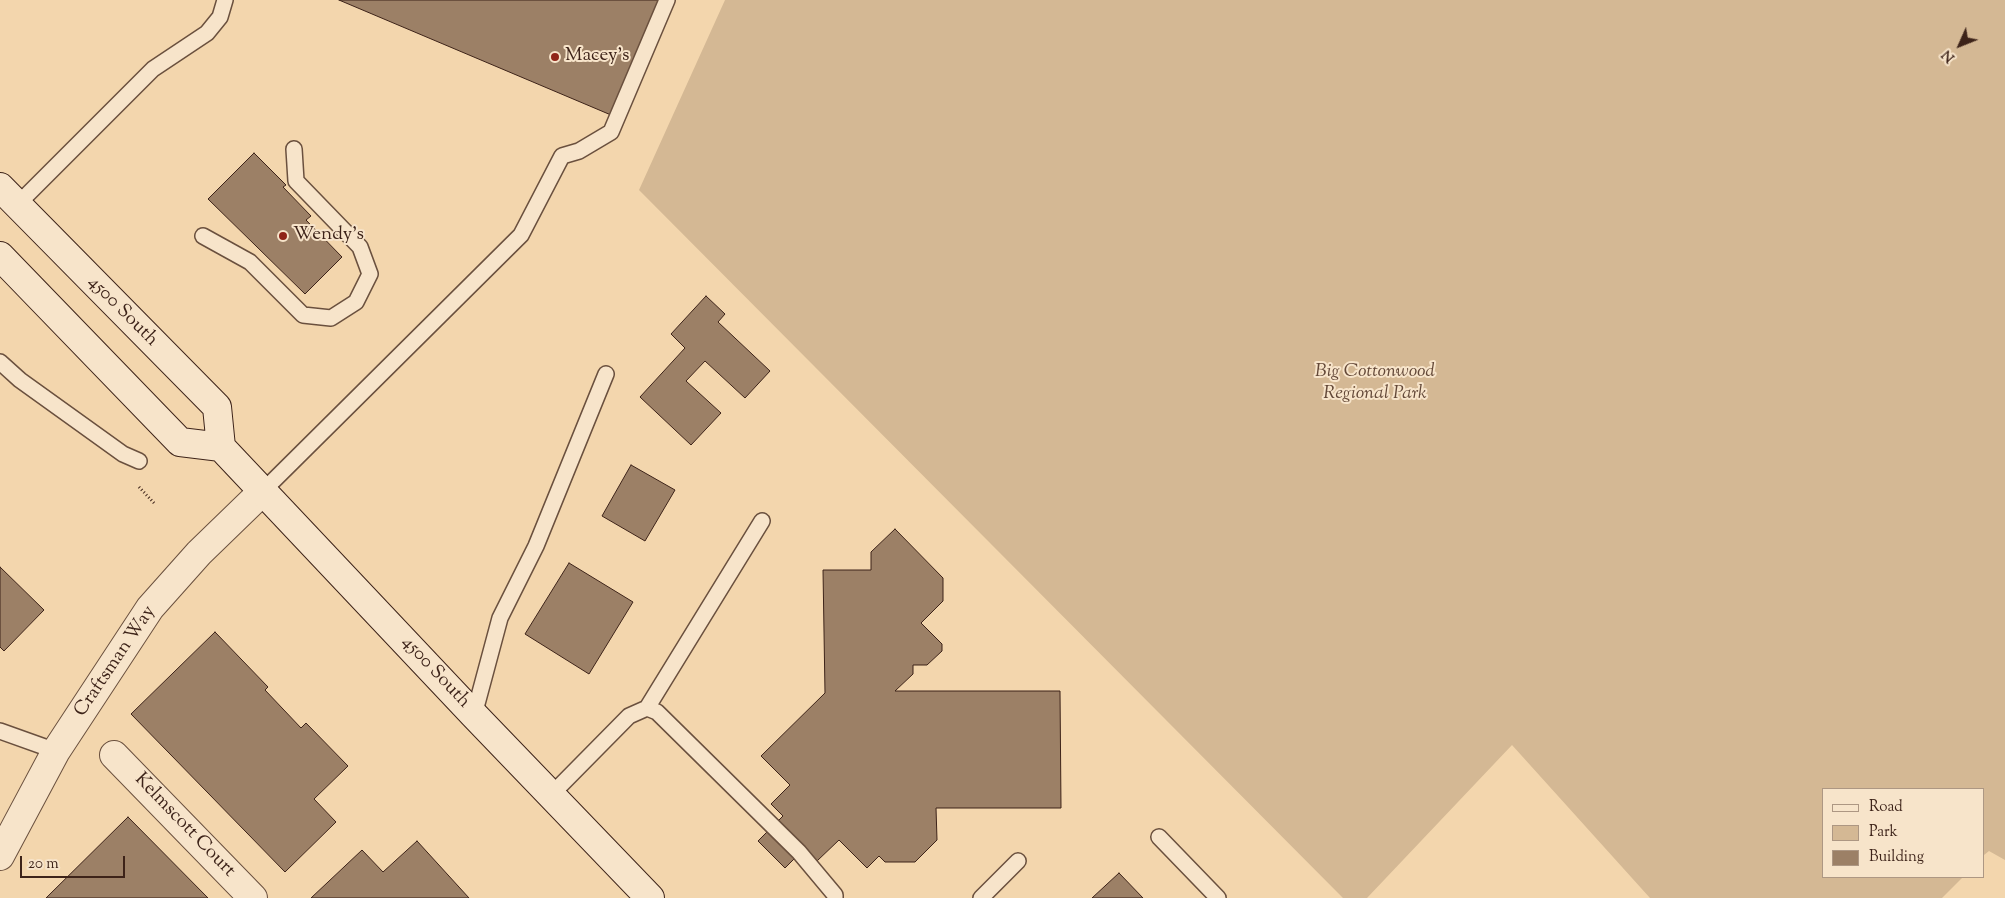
<!DOCTYPE html>
<style>
body{margin:0}
#map{position:relative;width:2005px;height:898px;overflow:hidden;background:#f3d6ad;font-family:"Sorts Mill Goudy",serif}
canvas{display:block}
.legend{position:absolute;left:1822px;top:788px;width:162px;height:90px;box-sizing:border-box;background:#f7e4ca;border:1px solid #ad9783;margin:0;padding:6px 9px;list-style:none;font-size:15px;color:#3d2319}
.legend li{display:flex;align-items:center;gap:10px;height:25px}
.legend b{width:25px;border:1px solid #ad9783}
.north{position:absolute;left:1935px;top:20px;width:50px;height:50px;-webkit-text-stroke:4px #f7e4ca;paint-order:stroke;rotate:226deg;font-size:14px;font-weight:700;line-height:20px;text-align:center;color:#3d2319}
.north::after{content:'';display:block;margin:auto;width:18px;height:22px;background:#3d2319;clip-path:polygon(50% 0,100% 100%,50% 72%,0 100%)}
.scale{position:absolute;left:20px;top:856px;width:105px;height:22px;box-sizing:border-box;border:2px solid #3d2319;border-top:0;padding-left:6px;font-size:15px;line-height:18px;white-space:nowrap;color:#3d2319;-webkit-text-stroke:4px #f7e4ca;paint-order:stroke}
</style>
<div id="map">
<canvas width="2005" height="898"></canvas>
<ul class="legend">
<li><b style="height:6px;background:#f7e4ca"></b>Road</li>
<li><b style="height:14px;background:#d4b894"></b>Park</li>
<li><b style="height:14px;background:#9c8066"></b>Building</li>
</ul>
<div class="north">N</div>
<div class="scale">20 m</div>
</div>
<script>
const context = document.querySelector('canvas').getContext('2d');
context.lineJoin = 'round';
function fill(path, color) { context.fillStyle = color; context.fill(path, 'evenodd'); }
const toPath = rows => new Path2D(rows.map(r => 'M' + r).join(''));
function stroke(path, color, width, dash) { context.strokeStyle = color; context.lineWidth = width; context.lineCap = dash ? 'butt' : 'round'; context.setLineDash(dash || []); context.stroke(path); }
function drawText(font, color, halo, rows, align = 'center') {
  context.font = font + ' "Sorts Mill Goudy",serif'; context.lineWidth = 4; context.setLineDash([]); context.textBaseline = 'middle'; context.strokeStyle = halo; context.fillStyle = color; for (const [text, x, y, turn = 0] of rows) {
    context.save(); context.translate(x, y); context.rotate((+turn || 0) * Math.PI / 180); context.textAlign = isNaN(turn) ? turn : align; if (halo) context.strokeText(text, 0, 0); context.fillText(text, 0, 0); context.restore();
  }
}
const green = toPath([
 [725,0,2005,0,2005,860,1989,851,1984,855,1984,789,1824,789,1824,877,1963,877,1942,898,1650,898,1512,745,1367,898,1343,898,639,190]
]);
const building = toPath([
 [339,0,659,0,611,115,339,0],
 [254,153,286,185,283,187,311,216,306,220,342,257,305,294,208,199,254,153],
 [706,296,725,314,718,322,770,371,745,398,705,361,686,381,721,413,691,445,640,397,685,348,671,334,706,296],
 [631,465,675,490,645,541,602,516,631,465],
 [895,529,943,578,943,601,921,623,942,644,942,651,927,665,913,665,913,674,895,691,1060,691,1061,808,936,808,937,840,915,862,885,862,879,856,867,868,839,840,817,861,804,849,785,868,758,841,783,816,771,804,790,785,761,756,825,693,823,570,871,570,871,552,895,529],
 [569,563,633,602,589,674,525,634,569,563],
 [0,567,44,610,4,651,0,647,0,567],
 [215,632,268,687,265,690,301,728,306,723,348,766,314,799,336,822,285,872,131,714,215,632],
 [128,817,208,898,46,898,128,817],
 [417,841,469,898,311,898,362,850,383,872,417,841],
 [1119,873,1143,898,1092,898,1119,873]
]);
const path = toPath([
 [139,487,154,503]
]);
const service = toPath([
 [17,205,153,69,207,33,220,17,225,0],
 [203,236,250,262,303,315,331,318,356,302,370,274,360,247,296,181,294,149],
 [0,362,20,380,123,454,139,461],
 [263,491,521,235,562,156,579,151,611,132,667,0],
 [647,708,762,521],
 [474,715,500,618,536,546,606,374],
 [0,731,56,751],
 [551,795,629,716,647,708,657,712,799,852,835,895,835,898],
 [1159,837,1218,898],
 [981,898,1018,861]
]);
const minor = toPath([
 [114,755,253,898],
 [0,856,56,751,150,608,199,553,263,491]
]);
const secondary = toPath([
 [0,187,217,407,221,447,474,715,650,898],
 [0,256,180,442,221,447]
]);
const markers = [
 [555,57,5,"#8f2418"],
 [283,236,5,"#8f2418"]
];
const poiNames = [
 ["Macey's",565,57],
 ["Wendy's",293,236]
];
const streetNames = [
 ["4500 South",122,312,45],
 ["Craftsman Way",116,662,-56],
 ["4500 South",435,673,47],
 ["Kelmscott Court",184,826,46]
];
const parkNames = [
 ["Big Cottonwood",1375,373],
 ["Regional Park",1375,395]
];
fill(green, '#d4b894');
fill(building, '#9c8066');
stroke(building, '#3d2319', 1);
stroke(service, '#6a503e', 18);
stroke(minor, '#6a503e', 30);
stroke(secondary, '#3d2319', 30);
stroke(path, '#3d2319', 3, [1, 2.5]);
stroke(service, '#f7e4ca', 15);
stroke(minor, '#f7e4ca', 28);
stroke(secondary, '#f7e4ca', 28);
for (const [x, y, r, color] of markers) { const dot = new Path2D(); dot.arc(x, y, r, 0, 2 * Math.PI); context.fillStyle = color; context.fill(dot); stroke(dot, '#f7e4ca', 2); }
drawText('19px', '#3d2319', '#f7e4ca', poiNames, 'left');
drawText('19px', '#3d2319', '#f7e4ca', streetNames);
drawText('italic 19px', '#634838', '#f7e4ca', parkNames);
</script>
